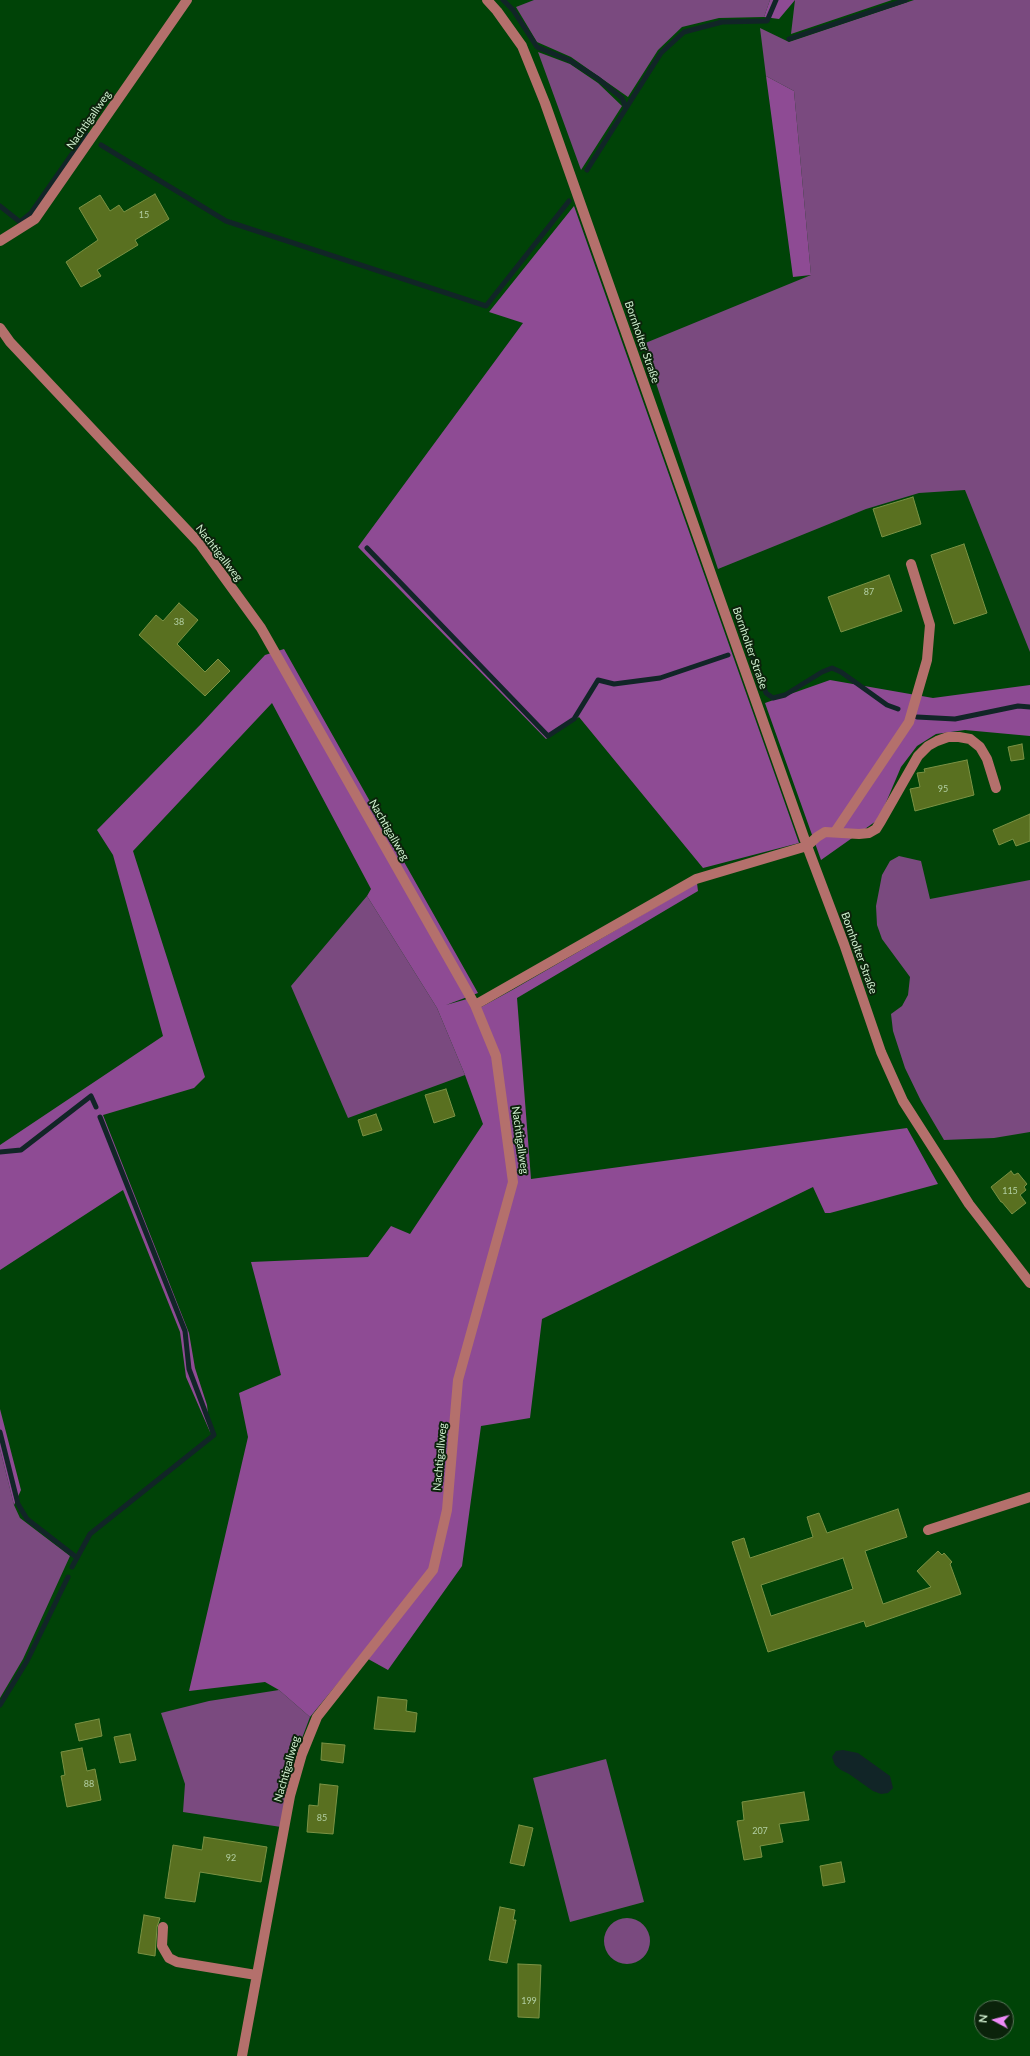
<!DOCTYPE html>
<meta charset="utf-8">
<style>
body{margin:0}
#map{position:relative;width:1030px;height:2056px;overflow:hidden;background:#004307;font-family:Lato,sans-serif}
canvas{display:block}
.north{position:absolute;left:974px;top:2000px;width:40px;height:40px;box-sizing:border-box;background:#0b230b;border:1px solid #5a7559;border-radius:50%;rotate:277deg;font-size:11px;font-weight:700;line-height:16px;text-align:center;color:#d0efcf}
.north::after{content:'';display:block;margin:auto;width:14px;height:18px;background:#ee8bf8;clip-path:polygon(50% 0,100% 100%,50% 72%,0 100%)}
</style>
<div id="map">
<canvas width="1030" height="2056"></canvas>
<div class="north">N</div>
</div>
<script>
const context = document.querySelector('canvas').getContext('2d');
context.lineJoin = 'round';
function fill(path, color) { context.fillStyle = color; context.fill(path, 'evenodd'); }
const toPath = rows => new Path2D(rows.map(r => 'M' + r).join(''));
function stroke(path, color, width, dash) { context.strokeStyle = color; context.lineWidth = width; context.lineCap = dash ? 'butt' : 'round'; context.setLineDash(dash || []); context.stroke(path); }
function drawText(font, color, halo, rows, align = 'center') {
  context.font = font + ' Lato,sans-serif'; context.lineWidth = 4; context.setLineDash([]); context.textBaseline = 'middle'; context.strokeStyle = halo; context.fillStyle = color; for (const [text, x, y, turn = 0] of rows) {
    context.save(); context.translate(x, y); context.rotate((+turn || 0) * Math.PI / 180); context.textAlign = isNaN(turn) ? turn : align; if (halo) context.strokeText(text, 0, 0); context.fillText(text, 0, 0); context.restore();
  }
}
const green = toPath([
 [534,0,770,0,764,17,719,18,682,27,658,50,628,97,571,57,537,42,516,7],
 [795,0,892,0,791,34],
 [914,0,1030,0,1030,652,965,490,919,493,866,509,718,569,643,344,811,275,794,91,766,76,760,28,789,42],
 [538,52,570,64,598,83,622,106,581,170],
 [899,856,921,861,930,899,1030,880,1030,1132,994,1138,944,1140,921,1101,905,1068,893,1031,891,1014,902,1006,908,995,910,977,882,939,877,925,876,906,882,875,890,861],
 [367,896,437,1008,465,1075,348,1118,291,986],
 [0,1449,14,1505,20,1518,70,1556,23,1659,0,1698],
 [279,1690,310,1717,293,1762,281,1827,183,1812,185,1784,161,1713,209,1701],
 [606,1759,644,1902,570,1922,533,1778],
 '604 1941a23 23 0 1 1 46 0a23 23 0 1 1-46 0Z'
]);
const forest = toPath([
 [770,0,795,0,779,19,764,17],
 [766,76,794,91,811,275,793,277],
 [574,206,799,843,703,868,579,717,546,739,358,547,523,323,489,312],
 [284,649,478,993,446,1005,467,999,474,1011,514,989,697,883,698,891,517,998,531,1179,907,1128,938,1184,830,1213,825,1213,813,1187,542,1319,530,1418,481,1426,462,1566,388,1670,361,1655,310,1717,279,1690,265,1682,189,1691,248,1437,239,1393,281,1375,251,1262,368,1257,391,1226,410,1234,483,1124,465,1075,437,1008,367,896,371,889,272,703,133,851,205,1077,194,1088,103,1115,189,1333,195,1368,207,1405,210,1432,186,1377,180,1332,123,1190,0,1270,0,1145,163,1036,113,855,97,830,201,724,265,655],
 [830,680,933,698,1030,685,1030,736,965,730,936,734,917,746,901,767,879,819,821,860,765,703],
 [0,1409,21,1490,14,1505,0,1449]
]);
const water = toPath([
 [843,1750,858,1753,890,1776,893,1788,888,1793,881,1794,873,1791,849,1774,841,1770,835,1765,832,1757,836,1751]
]);
const stream = toPath([
 [503,0,513,10,537,47,569,60,597,78,622,98,626,108],
 [789,39,906,0],
 [101,145,226,221,486,306,569,201],
 [587,170,661,53,684,32,722,22,767,21,776,0],
 [0,206,20,222,31,213,86,134],
 [367,548,548,736,574,719,598,680,614,684,660,678,728,655],
 [750,648,766,693,773,698,785,695,822,672,832,668,841,672,887,705,898,709],
 [917,717,955,719,1018,706,1030,707],
 [0,1152,21,1150,91,1096,96,1107],
 [0,1432,18,1504,27,1519,76,1557],
 [72,1567,90,1534,214,1435,189,1369,185,1331,100,1117],
 [0,1705,27,1661,68,1577]
]);
const building = toPath([
 [155,194,169,219,135,240,138,245,97,270,101,276,81,287,66,262,98,240,79,208,100,195,110,211,119,205,124,212,155,194],
 [913,497,921,524,882,537,873,509,913,497],
 [964,544,987,613,954,624,931,555,964,544],
 [889,575,902,611,841,632,828,597,889,575],
 [179,603,198,620,177,644,205,672,218,659,230,671,205,696,139,635,156,615,163,621,179,603],
 [1022,744,1024,759,1011,761,1008,747,1022,744],
 [967,760,974,795,915,811,910,789,920,787,917,773,925,772,924,769,967,760],
 [1030,814,1030,841,1016,846,1013,839,999,845,993,830,1030,814],
 [446,1089,455,1116,434,1123,425,1095,446,1089],
 [376,1114,382,1130,363,1136,358,1120,376,1114],
 [1011,1171,1014,1175,1018,1173,1027,1184,1024,1187,1026,1190,1020,1195,1026,1203,1012,1214,1002,1202,1001,1202,991,1187,1011,1171],
 [898,1509,907,1537,865,1551,883,1604,931,1587,917,1571,938,1551,942,1555,944,1553,952,1562,950,1564,961,1594,866,1627,864,1621,768,1652,732,1542,744,1538,750,1558,813,1537,807,1517,819,1513,827,1533,898,1509],
 [843,1558,853,1589,771,1616,761,1585,843,1558],
 [378,1697,407,1700,406,1711,417,1713,415,1732,374,1729,378,1697],
 [99,1719,102,1736,79,1741,75,1724,99,1719],
 [130,1734,136,1760,120,1763,114,1737,130,1734],
 [322,1743,345,1745,343,1763,321,1760,322,1743],
 [82,1748,87,1771,95,1769,101,1800,67,1807,61,1776,65,1775,61,1752,82,1748],
 [320,1784,338,1786,333,1834,307,1832,309,1805,318,1806,320,1784],
 [804,1792,809,1820,779,1824,783,1842,760,1846,762,1857,744,1860,737,1821,744,1820,742,1802,804,1792],
 [519,1825,533,1828,524,1866,510,1863,519,1825],
 [204,1837,267,1847,261,1882,200,1872,195,1902,165,1898,173,1845,202,1850,204,1837],
 [841,1862,845,1882,823,1886,820,1866,841,1862],
 [500,1907,515,1910,513,1920,516,1920,507,1963,489,1960,500,1907],
 [144,1915,160,1918,157,1927,155,1956,138,1953,144,1915],
 [518,1964,541,1965,539,2018,518,2017,518,1964]
]);
const minor = toPath([
 [487,0,497,11,522,46,545,103,807,846,844,944,881,1052,903,1101,969,1204,1030,1283],
 [0,241,35,219,187,0],
 [0,328,10,342,200,544,261,628,475,1005,496,1056,513,1182,458,1380,447,1510,433,1570,317,1717,302,1754,290,1796,242,2056],
 [835,832,909,722,927,660,930,625,911,564],
 [475,1005,696,879,807,846,817,837,825,832,859,834,869,833,876,829,881,821,918,756,928,746,937,741,948,737,959,737,970,739,980,747,987,759,996,788],
 [928,1530,1030,1497],
 [163,1927,162,1946,169,1958,177,1962,256,1975]
]);
const numberNames = [
 ["15",144,215],
 ["87",869,592],
 ["38",179,622],
 ["95",943,789],
 ["115",1010,1191],
 ["88",89,1784],
 ["85",322,1818],
 ["207",760,1831],
 ["92",231,1858],
 ["199",529,2001]
];
const streetNames = [
 ["Nachtigallweg",89,120,-55],
 ["Bornholter Straße",642,342,71],
 ["Nachtigallweg",219,553,52],
 ["Bornholter Straße",750,648,71],
 ["Nachtigallweg",389,830,60],
 ["Bornholter Straße",859,953,70],
 ["Nachtigallweg",520,1140,82],
 ["Nachtigallweg",440,1457,-85],
 ["Nachtigallweg",287,1769,-74]
];
fill(green, '#7a4a7f');
fill(forest, '#8e4b94');
fill(water, '#112527');
stroke(stream, '#112527', 5);
fill(building, '#597020');
stroke(building, '#7a9244', 1);
stroke(minor, '#b4706c', 10);
drawText('9px', '#b2cfa3', null, numberNames);
drawText('11px', '#d0efcf', '#0b230b', streetNames);
</script>
